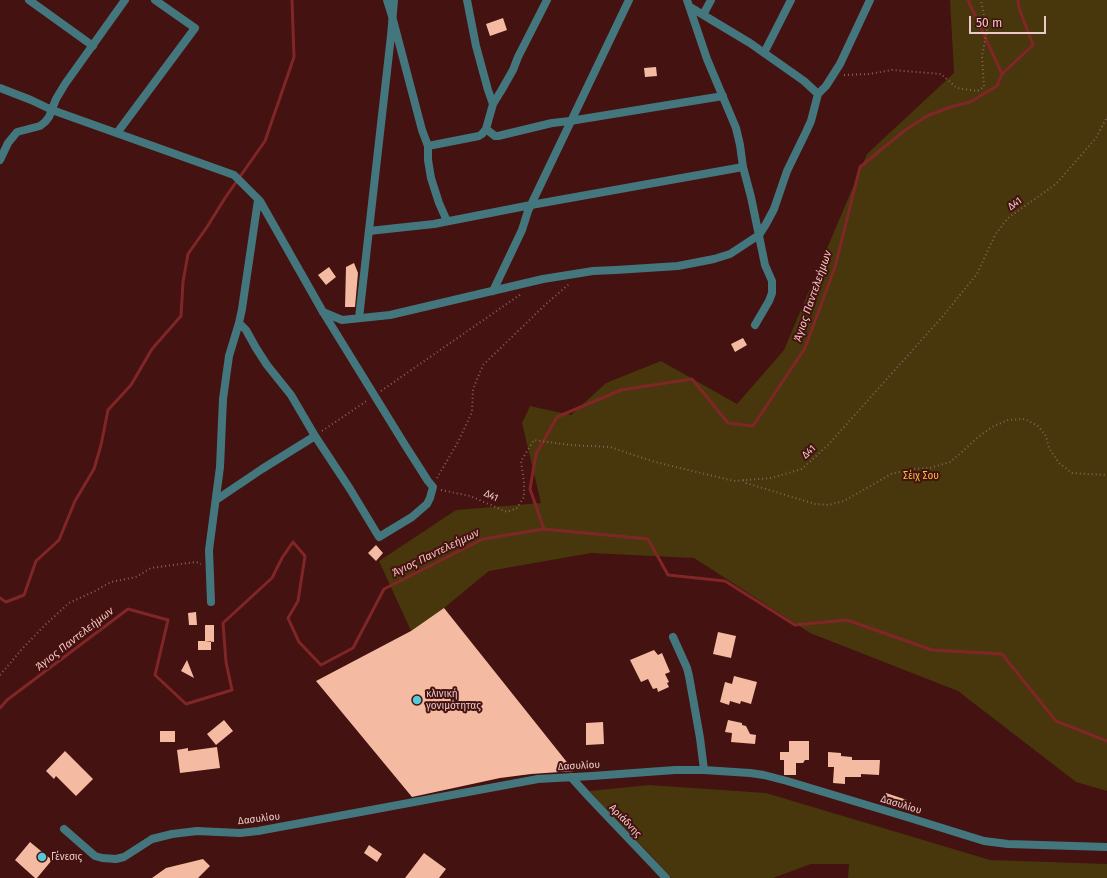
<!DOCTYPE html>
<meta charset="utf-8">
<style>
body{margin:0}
#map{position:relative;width:1107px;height:878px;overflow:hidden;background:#431211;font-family:"Fira Sans",sans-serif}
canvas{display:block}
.scale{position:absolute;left:969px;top:16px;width:77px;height:18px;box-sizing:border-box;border:2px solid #ebc9c6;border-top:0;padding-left:5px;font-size:12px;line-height:14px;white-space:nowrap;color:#ebc9c6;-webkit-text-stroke:3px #431211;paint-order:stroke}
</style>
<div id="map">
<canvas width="1107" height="878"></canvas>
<div class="scale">50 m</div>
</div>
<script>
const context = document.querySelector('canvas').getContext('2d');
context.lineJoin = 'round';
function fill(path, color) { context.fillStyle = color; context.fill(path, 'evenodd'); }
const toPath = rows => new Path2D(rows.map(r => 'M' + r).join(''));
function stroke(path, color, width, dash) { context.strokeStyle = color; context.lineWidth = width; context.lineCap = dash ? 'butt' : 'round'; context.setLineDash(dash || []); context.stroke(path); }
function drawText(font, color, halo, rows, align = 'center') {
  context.font = font + ' "Fira Sans",sans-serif'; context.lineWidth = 4; context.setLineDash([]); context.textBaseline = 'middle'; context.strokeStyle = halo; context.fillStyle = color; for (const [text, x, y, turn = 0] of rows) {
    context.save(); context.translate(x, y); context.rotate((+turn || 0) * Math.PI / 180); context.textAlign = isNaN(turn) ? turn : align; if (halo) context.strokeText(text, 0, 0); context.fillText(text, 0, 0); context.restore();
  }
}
const green = toPath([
 [950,0,1107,0,1107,791,1076,782,958,691,810,633,694,558,591,553,489,571,444,608,411,631,379,561,456,510,541,503,522,423,530,406,571,415,606,383,661,361,737,404,784,350,867,154,954,73],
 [649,785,766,793,990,860,1107,864,1107,878,848,878,849,864,811,864,773,878,671,878,646,850,601,806,589,791]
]);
const stream = toPath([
 [968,0,1002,74],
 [544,529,648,539,668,575,725,581,795,625,847,620,932,650,1002,654,1056,721,1107,741],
 [0,598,6,602,24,595,36,561,59,540,75,501,94,469,101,445,108,410,131,385,152,349,181,316,183,282,188,254,207,227,225,198,265,141,294,57,292,0],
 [0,708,7,700,128,609,168,620,155,675,186,704,232,690,226,662,223,623,272,578,282,558,293,542,305,556,298,601,288,618,299,642,321,665,353,648,384,589,483,539,544,529,530,489,536,454,557,417,621,390,692,379,728,423,753,426,805,348,835,267,860,167,904,131,927,116,950,107,970,102,997,86,1002,74,1033,45,1019,8,1018,0]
]);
const building = toPath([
 [503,18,507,30,490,36,486,24],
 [656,67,657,76,645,77,644,68],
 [354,263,358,273,355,307,345,307,346,267],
 [329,267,336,277,326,285,318,275],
 [743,338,747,345,735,352,731,344],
 [376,545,383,553,376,561,368,553],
 [444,608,574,771,531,774,500,778,412,797,316,681,411,631],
 [196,612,197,625,189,625,188,613],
 [205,625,214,625,214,642,205,641],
 [718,632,736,636,731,658,713,654],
 [198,641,211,641,211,650,198,650],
 [654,650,658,655,662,653,670,672,665,674,669,682,667,683,669,687,658,692,657,688,653,689,648,679,641,682,630,660],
 [187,660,194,678,181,671],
 [734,676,757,682,751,704,741,701,740,704,730,701,729,705,720,702,725,682,732,684],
 [224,720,233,731,216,745,207,734],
 [728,720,742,723,742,725,746,726,750,734,756,735,755,744,731,742,732,733,725,732],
 [603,722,604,744,586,745,586,723],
 [160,731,175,731,175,742,160,742],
 [789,741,809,741,809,760,805,760,803,763,796,763,796,775,784,775,784,760,780,760,780,752,789,752],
 [217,747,220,768,180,773,177,750,188,748,188,751],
 [65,751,93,779,76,796,56,776,54,779,46,771],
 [828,752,841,753,841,756,852,757,852,760,880,760,879,775,861,774,861,777,845,777,845,784,833,783,834,767,828,767],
 [886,793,907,800,903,810,883,803],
 [30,842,52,860,37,878,35,878,15,860],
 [369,845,382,854,377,862,364,853],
 [424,853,446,869,439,878,405,878],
 [203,859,210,866,198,878,152,878,166,868]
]);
const path = toPath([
 [844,75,869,74,892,70,941,74,957,88,977,91,984,87,982,56,987,31,981,0],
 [381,391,521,294],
 [322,431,368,400],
 [437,478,458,442,472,412,473,389,483,365,546,304,569,284],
 [743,480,746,483,815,504,829,505,844,501,891,474,912,469,930,468,950,462,961,453,977,438,992,427,1008,420,1025,419,1038,426,1046,436,1049,448,1059,463,1072,473,1107,475],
 [441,490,470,496,507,512,517,508,524,497,524,482,521,461,534,440,570,445,610,447,655,462,734,481,771,478,802,469,828,445,943,316,977,274,995,235,1008,218,1056,184,1096,138,1107,117],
 [0,675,22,649,45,625,69,603,95,591,111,582,136,577,151,568,196,562,201,564]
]);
const minor = toPath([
 [29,0,93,46],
 [387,0,392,16,422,130,428,146,428,160,431,178,439,203,447,221],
 [467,0,476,46,488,90,493,104],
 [687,0,707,59,736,128,740,145,743,167,751,197,765,265,772,281,772,293,769,301,755,325],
 [690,7,750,43,804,81,818,94],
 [703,15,711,0],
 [764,53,791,0],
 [0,88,31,100,52,110,234,175,260,201,323,312,405,445,428,481,433,487,430,498,427,504,412,517,379,537,350,489,315,436,291,395,267,365,256,348,246,330,239,323],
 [486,129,493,104,501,91,513,70,518,57,547,0],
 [117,133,195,28,155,0],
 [428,146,479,136,482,134,486,129,495,136,498,136,552,123,570,121,723,96],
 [0,160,8,143,17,132,40,126,45,122,49,117,56,99,65,84,125,0],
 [369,231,434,224,531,205,743,167],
 [493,291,522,230,528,211,629,0],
 [323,312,342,320,390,315,543,279,593,271,616,270,678,266,714,259,730,254,759,235,766,224,774,209,787,171,806,132,811,121,818,94,826,86,840,64,870,0],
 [359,318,391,36,394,0],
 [216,500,262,469,315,436],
 [211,602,209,550,220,467,223,399,229,356,239,323,242,309,258,200],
 [673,637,687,668,689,676,700,738,704,770],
 [571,777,589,797,649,860,666,878],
 [64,829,95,856,102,858,116,859,124,857,152,839,172,834,197,831,240,833,258,831,538,779,592,776,675,770,704,770,750,773,764,775,787,781,910,818,984,841,1008,844,1107,847]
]);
const markers = [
 [417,700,5,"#52cbd7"],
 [42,857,5,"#52cbd7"]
];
const streetNames = [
 ["Δ41",1015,204,-36],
 ["Δ41",809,452,-42],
 ["Δ41",491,496,24],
 ["Δασυλίου",579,766,-3],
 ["Δασυλίου",901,805,17],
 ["Δασυλίου",259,819,-7],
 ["Αριάδνης",625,821,46]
];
const parkNames = [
 ["Σέιχ Σου",921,476]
];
const poiNames = [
 ["κλινική",426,694],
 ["γονιμότητας",426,706],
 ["Γένεσις",51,857]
];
const waterNames = [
 ["Άγιος Παντελεήμων",813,296,-71],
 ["Άγιος Παντελεήμων",436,553,-26],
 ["Άγιος Παντελεήμων",75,639,-38]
];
fill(green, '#48360c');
stroke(stream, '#812627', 3);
fill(building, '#f4bba2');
stroke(path, '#8b615f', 2, [1, 3]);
stroke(minor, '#43777d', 8);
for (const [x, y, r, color] of markers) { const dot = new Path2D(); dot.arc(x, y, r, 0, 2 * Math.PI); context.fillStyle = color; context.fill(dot); stroke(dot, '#431211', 1.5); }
drawText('10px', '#ebc9c6', '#431211', streetNames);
drawText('10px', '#fac13c', '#431211', parkNames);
drawText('10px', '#ebc9c6', '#431211', poiNames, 'left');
drawText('italic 11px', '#f8c3be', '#431211', waterNames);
</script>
